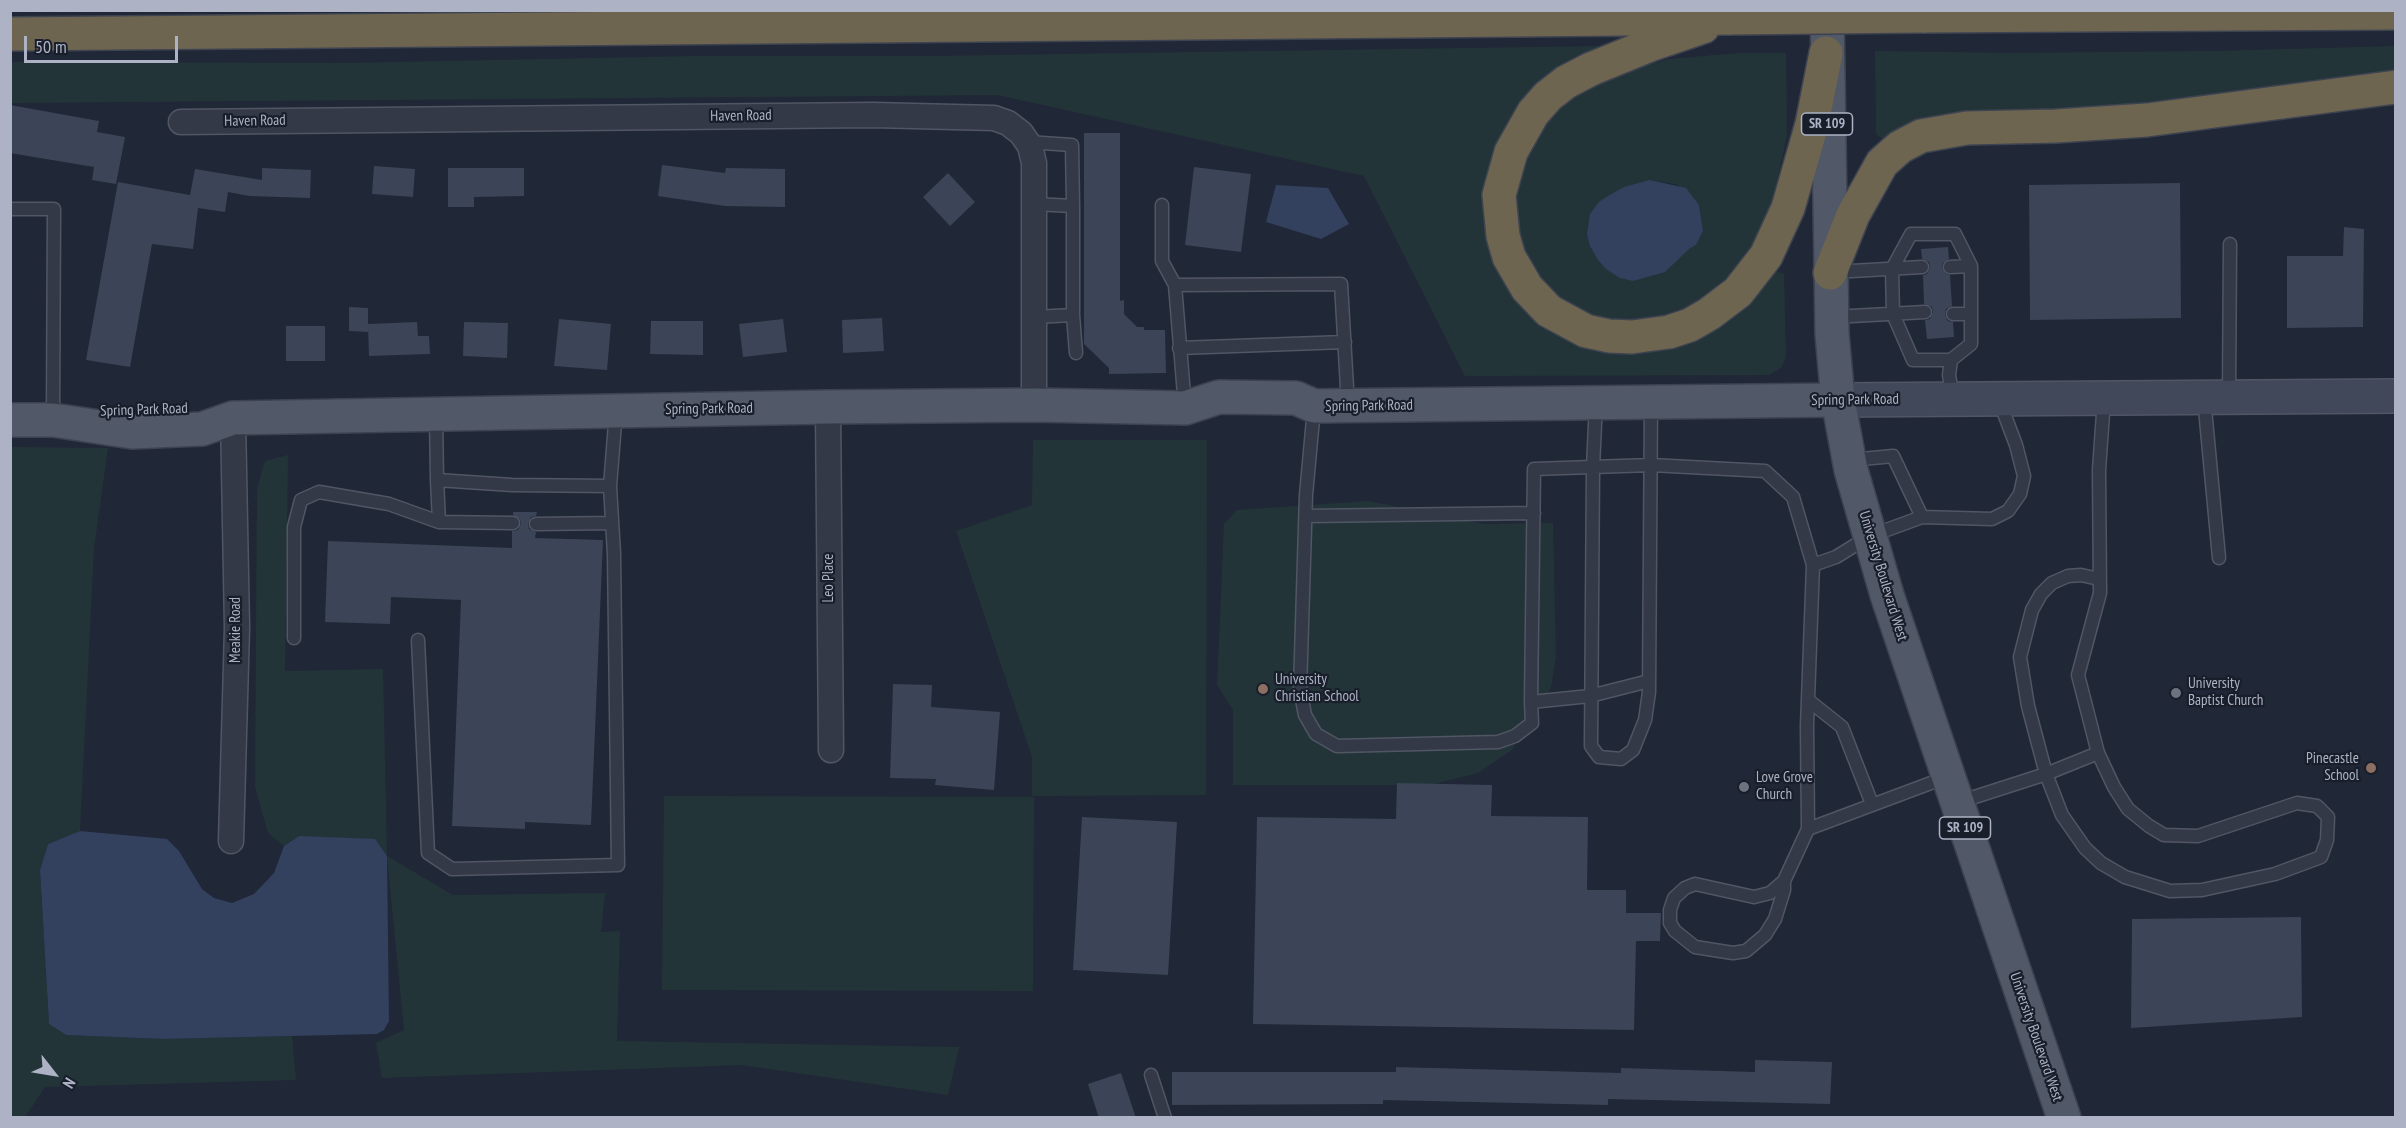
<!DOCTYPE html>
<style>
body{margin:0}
#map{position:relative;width:2406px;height:1128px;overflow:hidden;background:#202736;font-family:"PT Sans Narrow",sans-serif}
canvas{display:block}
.frame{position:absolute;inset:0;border:12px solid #adb3c4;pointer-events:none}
.north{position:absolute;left:24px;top:1044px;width:60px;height:60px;-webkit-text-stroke:4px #191e2b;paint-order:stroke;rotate:121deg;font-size:16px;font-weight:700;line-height:24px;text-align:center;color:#adb3c4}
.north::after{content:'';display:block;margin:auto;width:21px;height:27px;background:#adb3c4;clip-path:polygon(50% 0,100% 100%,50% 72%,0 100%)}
.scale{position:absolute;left:24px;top:36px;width:154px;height:27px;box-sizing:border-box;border:3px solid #adb3c4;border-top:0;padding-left:8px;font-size:18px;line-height:21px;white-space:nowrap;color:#adb3c4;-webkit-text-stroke:4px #191e2b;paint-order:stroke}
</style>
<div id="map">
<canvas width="2406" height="1128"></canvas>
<div class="frame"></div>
<div class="north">N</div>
<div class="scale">50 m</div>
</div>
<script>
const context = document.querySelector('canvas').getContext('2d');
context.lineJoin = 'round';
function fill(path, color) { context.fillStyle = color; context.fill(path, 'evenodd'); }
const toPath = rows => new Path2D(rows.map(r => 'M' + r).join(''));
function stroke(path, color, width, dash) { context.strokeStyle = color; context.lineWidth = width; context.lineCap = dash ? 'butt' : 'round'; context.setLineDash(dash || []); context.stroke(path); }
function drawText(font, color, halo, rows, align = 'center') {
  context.font = font + ' "PT Sans Narrow",sans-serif'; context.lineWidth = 4.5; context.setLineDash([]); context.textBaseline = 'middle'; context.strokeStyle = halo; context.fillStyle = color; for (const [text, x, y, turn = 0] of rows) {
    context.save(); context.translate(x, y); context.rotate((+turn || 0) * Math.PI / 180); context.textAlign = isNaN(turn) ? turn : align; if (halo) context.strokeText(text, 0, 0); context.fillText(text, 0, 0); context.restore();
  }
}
const green = toPath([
 [1600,46,1603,53,1569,66,1491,195,1564,333,1720,323,1776,271,1784,274,1786,357,1781,368,1769,375,1465,376,1364,176,998,95,11,103,11,62,346,63,697,56,930,56],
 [2395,46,2395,80,1889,144,1876,134,1875,51,2011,53,2214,51],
 [1739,53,1786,53,1787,136,1770,211,1753,249,1730,279,1695,310,1672,320,1613,325,1561,303,1537,280,1518,237,1515,197,1521,166,1547,120,1585,88,1642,66,1669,59],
 [1650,180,1676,184,1699,205,1703,231,1696,245,1689,249],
 [1033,440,1207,440,1206,795,1032,796,1032,757,956,531,1032,505],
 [11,447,108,448,94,548,80,831,48,844,40,870,49,1024,66,1035,163,1039,292,1036,296,1080,45,1087,25,1117,11,1118],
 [288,455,285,671,383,669,387,856,453,895,605,893,601,932,620,931,617,1041,959,1047,948,1095,742,1065,382,1078,376,1043,404,1030,387,856,299,836,284,846,268,833,255,787,257,488,265,461],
 [1369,501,1483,524,1553,523,1556,657,1551,688,1512,750,1478,773,1430,785,1233,785,1233,710,1217,685,1224,524,1237,510],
 [664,796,1034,797,1033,991,662,990]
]);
const water = toPath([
 [1650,180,1686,188,1699,205,1703,231,1696,245,1689,249,1665,272,1633,281,1620,278,1606,269,1598,260,1590,246,1587,234,1590,214,1599,202,1608,196,1624,187],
 [1276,185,1328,188,1349,224,1321,239,1266,222],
 [80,831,167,839,179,851,202,889,214,898,232,903,254,894,274,873,284,846,299,836,375,839,387,856,389,1021,384,1030,377,1034,163,1039,66,1035,49,1024,40,870,48,844]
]);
const building = toPath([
 [10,105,99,121,97,132,125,137,116,184,92,180,94,167,10,153],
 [1084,133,1120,133,1120,301,1124,300,1124,314,1137,327,1144,327,1144,330,1165,330,1166,373,1109,374,1109,368,1084,344],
 [662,165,725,173,726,168,785,169,785,207,725,206,658,196],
 [374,166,415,169,413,197,372,194],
 [1194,167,1251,174,1241,252,1185,245],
 [262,168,311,170,310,198,249,196,228,192,225,212,198,208,193,249,152,244,130,367,86,360,118,182,190,195,195,169,262,180],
 [448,168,524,168,524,196,474,197,474,207,448,207],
 [948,173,975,202,950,226,923,197],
 [2180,183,2181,318,2030,320,2029,185],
 [2344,227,2364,229,2363,327,2287,328,2287,256,2343,256],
 [1948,247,1949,259,1943,263,1942,268,1946,274,1950,275,1952,306,1946,309,1945,315,1948,321,1953,322,1954,337,1927,339,1925,320,1930,319,1933,312,1932,307,1924,304,1923,275,1927,274,1930,267,1929,262,1922,259,1921,249],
 [349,307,368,308,368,324,417,322,418,336,429,336,430,354,369,356,368,326,368,332,349,331],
 [882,318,884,351,843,353,842,320],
 [559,319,611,324,607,370,554,366],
 [783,319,787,352,743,357,739,324],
 [651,321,703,321,703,355,650,354],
 [464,322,508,323,507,358,463,356],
 [286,326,325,326,325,361,286,361],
 [513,512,537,512,536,516,531,517,528,524,529,529,536,532,535,538,603,540,591,825,525,822,525,829,452,826,461,600,391,597,390,624,325,622,328,541,512,548,512,531,518,530,521,524,520,519,513,515],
 [893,684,932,685,931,707,1000,712,994,790,935,785,936,779,890,778],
 [1397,783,1492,785,1491,816,1588,817,1587,890,1626,890,1626,913,1661,913,1660,941,1636,941,1634,1030,1253,1024,1257,817,1396,819],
 [1082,817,1177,822,1168,975,1073,970],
 [2301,917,2302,1017,2131,1028,2132,919],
 [1755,1060,1832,1062,1830,1104,1608,1099,1608,1105,1383,1100,1383,1104,1172,1105,1172,1072,1396,1072,1396,1067,1621,1073,1621,1068,1755,1072],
 [1121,1073,1136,1118,1099,1118,1088,1084]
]);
const service = toPath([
 [1027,142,1072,145,1073,206],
 [1162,205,1162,261,1175,285,1185,407],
 [10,209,54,209,53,418],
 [1950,267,1971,266,1971,344,1951,360,1949,375,1953,398],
 [1834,272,1922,267],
 [1175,285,1341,284,1348,405],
 [1953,314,1971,314],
 [1073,315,1076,353],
 [1034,317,1073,315,1073,206,1034,204],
 [1833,317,1925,312],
 [1179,348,1345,342],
 [1951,360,1913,360,1893,314,1892,269,1911,234,1955,234,1971,266],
 [2229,396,2230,244],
 [2204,398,2219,558],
 [1596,403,1593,467,1591,746,1599,757,1621,759,1633,750,1645,720,1649,692,1651,403],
 [1314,408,1306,495,1300,689,1305,715,1316,734,1337,746,1498,742,1515,736,1532,723,1531,702,1590,696,1649,681],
 [436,415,437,480,512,485,610,486,616,411],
 [1851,460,1893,456,1922,517],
 [437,480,439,522],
 [1306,516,1534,513],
 [536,524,612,523],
 [294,638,294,527,301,500,319,492,389,504,439,522,513,523],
 [418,640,428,853,452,869,618,865,614,554,610,486],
 [1808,700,1842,727,1872,804],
 [1531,702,1534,469,1651,465,1765,471,1793,497,1813,565],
 [2098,753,2046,774,2028,706,2020,657,2032,610,2041,594,2052,583,2068,576,2081,575,2099,579],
 [1959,802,2046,774,2062,815,2085,848,2101,863,2125,877,2170,891,2202,890,2275,874,2321,857,2327,840,2328,817,2317,806,2297,803,2198,836,2164,835,2149,826,2128,809,2114,787,2098,753,2078,675,2100,593,2099,470,2104,399],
 [1808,829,1947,777],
 [1784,881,1784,890,1775,919,1765,935,1746,951,1733,953,1695,947,1675,931,1670,923,1670,910,1674,898,1685,888,1695,884,1754,897,1770,893,1784,881,1808,829,1807,726,1813,565,1836,557,1870,536,1922,517,1992,519,2008,511,2020,494,2024,476,2016,445,1999,400],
 [1151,1075,1165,1118]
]);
const minor = toPath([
 [181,122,873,115,994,118,1008,123,1021,133,1030,146,1034,163,1034,405],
 [828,407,831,750],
 [231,841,237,628,233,418]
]);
const secondary = toPath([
 [1838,400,2396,396]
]);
const primary = toPath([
 [1827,10,1832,334,1838,400,1851,470,1887,595,2064,1118],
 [10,420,53,420,132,432,202,429,233,418,828,407,1034,405,1185,408,1219,397,1296,398,1314,406,1838,400]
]);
const motorway = toPath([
 [1922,16,2396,13],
 [1703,27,1650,45,1591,69,1566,82,1548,96,1533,113,1511,152,1499,195,1503,236,1509,257,1527,288,1549,311,1586,331,1609,336,1632,337,1669,332,1690,325,1709,314,1738,292,1766,256,1788,208,1812,124,1826,53],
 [10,34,1731,18],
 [1830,273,1853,215,1882,163,1900,147,1921,136,1967,128,2056,126,2147,120,2396,87]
]);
const motorwayBridge = toPath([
 [1731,18,1922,16]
]);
const markers = [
 [1263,689,6,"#8d6e63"],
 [2176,693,6,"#6b7280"],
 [2371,768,6,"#8d6e63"],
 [1744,787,6,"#6b7280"]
];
const shields = [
 [1827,124,51],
 [1965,828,51]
];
const shieldNames = [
 ["SR 109",1827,124],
 ["SR 109",1965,828]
];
const streetNames = [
 ["Haven Road",741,116,-1],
 ["Haven Road",255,121,-1],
 ["Spring Park Road",1855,400,-1],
 ["Spring Park Road",1369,406,-1],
 ["Spring Park Road",709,409,-1],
 ["Spring Park Road",144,410,-2],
 ["University Boulevard West",1883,576,73],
 ["Leo Place",829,578,-90],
 ["Meakie Road",236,630,-90],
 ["University Boulevard West",2036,1037,71]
];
const poiNames = [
 ["University",1275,680],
 ["Christian School",1275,697],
 ["University",2188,684],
 ["Baptist Church",2188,701],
 ["Pinecastle",2359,759,"right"],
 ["School",2359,776,"right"],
 ["Love Grove",1756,778],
 ["Church",1756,795]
];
fill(green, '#233438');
fill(water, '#33405e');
fill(building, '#3c4457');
stroke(service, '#515665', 15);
stroke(minor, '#515665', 27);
stroke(secondary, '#515665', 36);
stroke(primary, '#3d4250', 36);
stroke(motorway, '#3e4351', 36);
stroke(service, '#333947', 12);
stroke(minor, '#333947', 24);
stroke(secondary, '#41485a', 33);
stroke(primary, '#515867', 33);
stroke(motorway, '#6d6550', 33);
stroke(motorwayBridge, '#3e4351', 36, []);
stroke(motorwayBridge, '#6d6550', 33);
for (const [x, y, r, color] of markers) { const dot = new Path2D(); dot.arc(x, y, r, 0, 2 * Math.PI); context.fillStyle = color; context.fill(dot); stroke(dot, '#191e2b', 2); }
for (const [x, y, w] of shields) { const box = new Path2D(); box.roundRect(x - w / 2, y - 11, w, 22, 4.5); context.fillStyle = '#191e2b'; context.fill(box); stroke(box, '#adb3c4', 1.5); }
drawText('bold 14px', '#adb3c4', null, shieldNames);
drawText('15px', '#adb3c4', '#191e2b', streetNames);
drawText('15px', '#adb3c4', '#191e2b', poiNames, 'left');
</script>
